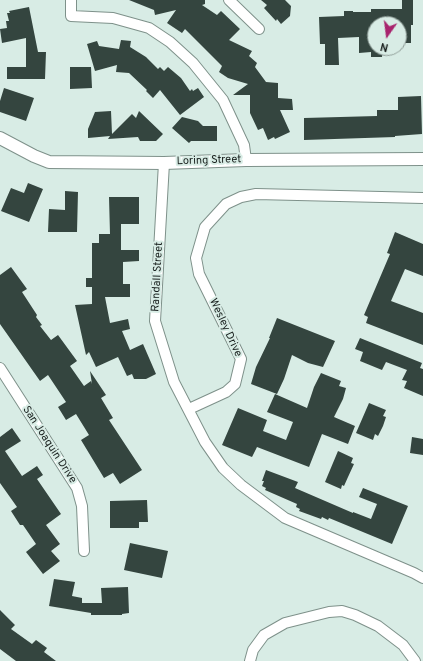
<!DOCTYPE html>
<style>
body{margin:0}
#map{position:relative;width:423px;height:661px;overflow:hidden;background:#d8ece5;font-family:Overpass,sans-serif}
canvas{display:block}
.north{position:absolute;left:367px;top:16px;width:40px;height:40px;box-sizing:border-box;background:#d8ece5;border:1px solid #8c9a95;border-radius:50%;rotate:194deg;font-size:11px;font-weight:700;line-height:16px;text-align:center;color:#19201e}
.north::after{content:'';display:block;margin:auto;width:14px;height:18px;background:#a8236d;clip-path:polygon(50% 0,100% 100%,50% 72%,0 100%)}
</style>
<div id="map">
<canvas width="423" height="661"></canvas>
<div class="north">N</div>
</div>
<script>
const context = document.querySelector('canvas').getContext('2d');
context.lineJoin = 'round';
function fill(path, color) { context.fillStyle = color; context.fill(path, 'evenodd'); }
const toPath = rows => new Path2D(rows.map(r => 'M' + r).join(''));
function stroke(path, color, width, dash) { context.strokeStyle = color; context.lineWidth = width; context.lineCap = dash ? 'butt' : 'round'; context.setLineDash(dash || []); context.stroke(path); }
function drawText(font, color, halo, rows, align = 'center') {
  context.font = font + ' Overpass,sans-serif'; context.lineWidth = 4; context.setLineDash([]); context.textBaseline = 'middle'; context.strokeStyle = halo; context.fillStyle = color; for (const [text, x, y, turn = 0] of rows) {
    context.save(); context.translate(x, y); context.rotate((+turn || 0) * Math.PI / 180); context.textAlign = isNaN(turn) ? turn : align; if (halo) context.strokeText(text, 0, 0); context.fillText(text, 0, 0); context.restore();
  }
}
const building = toPath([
 [129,0,205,0,205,4,202,5,217,15,221,11,240,29,229,40,252,51,249,56,257,63,255,67,266,82,278,83,278,98,292,99,293,110,280,110,290,132,275,139,274,137,268,140,263,128,258,130,250,113,250,95,233,95,248,84,228,78,219,72,222,66,185,29,182,33,167,23,176,10,155,15,154,10],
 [261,0,285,0,291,6,290,16,281,24,277,19,276,21,264,8,267,5],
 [402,0,413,0,413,25,411,25,411,43,399,43,399,24,375,24,375,48,383,48,382,57,371,57,371,52,359,53,359,37,338,38,339,65,325,65,325,44,320,44,319,17,344,16,344,11,353,11,353,12,371,12,371,9,402,9],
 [29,7,38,52,46,52,45,79,7,79,7,67,26,67,26,38,2,43,0,29,7,28,6,21,9,21,7,13,10,13,9,11],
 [121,40,131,41,130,47,146,57,158,69,160,67,164,71,168,67,181,78,190,91,192,89,193,91,198,88,204,97,180,115,160,90,153,98,146,91,147,90,129,73,116,72,117,65,95,71,87,44,97,41,99,46,119,49],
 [70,67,91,67,92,88,70,89],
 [4,88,34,98,26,121,0,112,0,101],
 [421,96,422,134,395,136,395,137,304,140,304,118,377,116,377,110,398,110,398,97],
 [111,111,112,134,132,114,136,118,139,111,163,134,156,141,140,141,138,137,108,139,110,136,88,138,88,129,95,112],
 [182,117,198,121,203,126,217,126,217,141,191,141,189,143,172,128],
 [28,183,43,189,29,222,1,211,11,188,24,193],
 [65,191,78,192,77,232,48,232,49,209,65,210],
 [109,197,139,197,139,224,121,224,121,250,139,250,139,261,123,262,123,284,130,284,130,297,105,297,110,323,128,319,130,329,122,331,130,350,143,344,156,374,146,379,134,379,132,374,127,376,118,357,96,367,89,352,86,355,75,305,92,304,92,287,86,287,86,278,92,278,92,243,99,243,99,234,110,234],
 [395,232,423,244,423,276,405,269,391,301,423,313,423,345,366,323,368,317,364,315,390,254,387,253],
 [11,267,27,289,22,292,37,315,36,317,42,325,40,326,51,340,58,335,77,361,70,366,84,386,91,381,92,384,90,371,106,395,101,398,113,418,109,420,142,470,120,484,113,473,104,478,81,440,89,435,76,414,66,420,58,407,66,402,48,375,40,381,0,324,0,275],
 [277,318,335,341,323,367,308,363,292,355,284,379,277,394,251,384,256,367,270,338,269,338],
 [360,338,422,363,420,368,423,369,423,396,404,388,407,381,402,380,407,370,386,362,382,370,360,361,363,352,355,349],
 [321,373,341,381,339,386,346,388,343,399,334,417,355,426,348,444,322,434,309,467,257,447,252,457,222,445,238,408,267,420,263,431,286,440,293,422,267,412,275,394,307,408,314,387],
 [369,403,386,410,383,416,386,417,383,426,378,436,375,434,373,440,356,433],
 [12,428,21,441,5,451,22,476,37,466,43,475,37,479,61,514,46,525,60,544,51,551,60,561,43,574,26,552,36,544,23,525,20,525,11,511,17,507,0,483,0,437],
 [412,437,423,439,423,455,410,453],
 [338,451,353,458,351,463,354,464,348,477,344,486,342,485,341,489,325,482],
 [266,470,298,482,295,488,353,513,353,512,371,519,377,504,359,497,363,488,408,506,392,544,329,518,328,520,322,517,321,519,299,511,300,509,296,507,297,504,265,490,266,488,262,486,264,481,262,481],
 [147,500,148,522,139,522,139,528,110,528,110,501],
 [130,543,168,551,162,578,124,570],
 [54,579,75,582,72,596,82,598,82,603,102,603,101,588,128,587,129,613,122,614,122,615,91,615,91,613,49,606],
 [0,610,15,625,11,629,32,644,36,640,47,648,44,652,56,661,16,661,0,649]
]);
const minor = toPath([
 [71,0,71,16,113,18,149,28,170,42,193,63,223,100,244,145,246,160],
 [229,0,259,29],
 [164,163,155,321,174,382,205,442,223,468,241,485,285,518,414,573,423,578],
 [0,368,77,488,82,506,84,551],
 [189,409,226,392,235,384,241,359,199,274,196,258,205,227,226,204,241,197,256,194,423,198],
 [250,661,253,650,264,635,285,623,329,612,342,611,355,615,378,626,403,645,415,661]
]);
const tertiary = toPath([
 [0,138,34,156,49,162,164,163,246,160,423,159]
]);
const streetNames = [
 ["Loring Street",209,161,-2],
 ["Randall Street",158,277,-87],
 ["Wesley Drive",225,328,65],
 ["San Joaquin Drive",49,445,57]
];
fill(building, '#34453f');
stroke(minor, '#7e918a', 12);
stroke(tertiary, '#7e918a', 14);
stroke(minor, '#fff', 10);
stroke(tertiary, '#fff', 12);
drawText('11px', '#19201e', '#d8ece5', streetNames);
</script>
